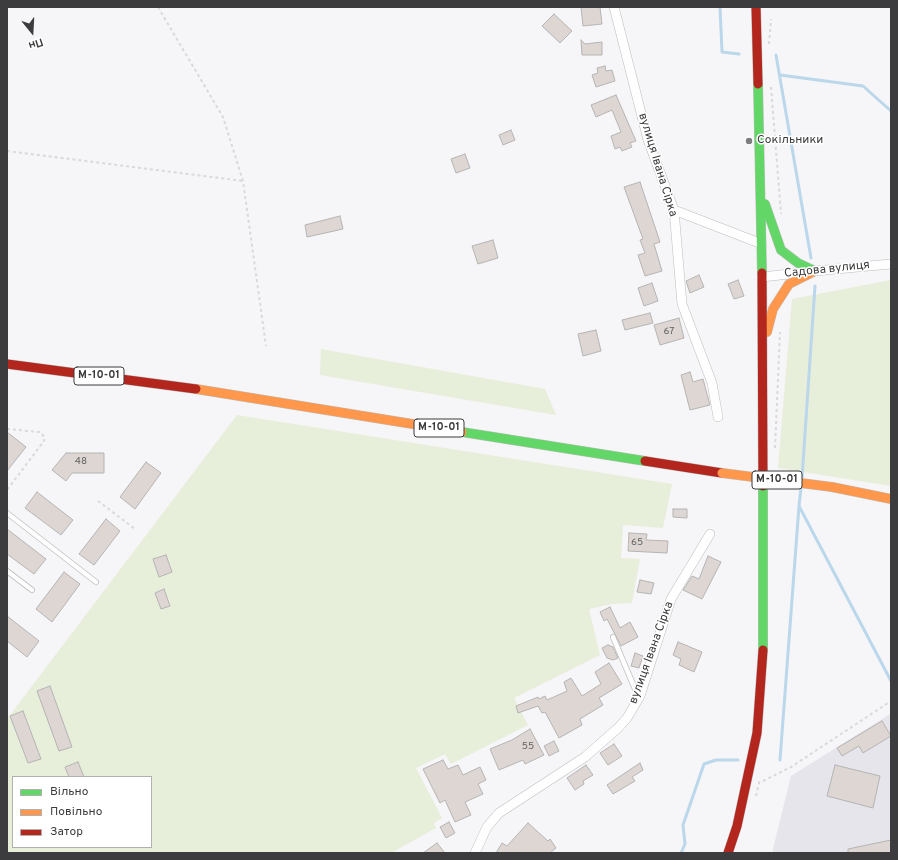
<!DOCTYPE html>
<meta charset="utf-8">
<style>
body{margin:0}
#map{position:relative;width:898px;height:860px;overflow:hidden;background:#f6f5f7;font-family:Overpass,sans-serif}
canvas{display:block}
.frame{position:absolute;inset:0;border:8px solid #3c3b3d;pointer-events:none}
.legend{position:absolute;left:12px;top:776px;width:140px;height:72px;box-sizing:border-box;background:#fff;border:1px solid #b1b1b1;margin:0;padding:5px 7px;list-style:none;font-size:12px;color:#3c3b3d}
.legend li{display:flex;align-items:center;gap:8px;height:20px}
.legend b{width:20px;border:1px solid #b1b1b1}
.north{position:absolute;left:12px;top:12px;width:40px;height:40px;-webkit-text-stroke:3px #fff;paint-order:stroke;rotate:162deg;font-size:11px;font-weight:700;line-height:16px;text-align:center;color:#3c3b3d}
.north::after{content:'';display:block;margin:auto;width:14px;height:18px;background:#3c3b3d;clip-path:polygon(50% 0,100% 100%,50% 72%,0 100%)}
</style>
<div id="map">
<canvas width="898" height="860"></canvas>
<div class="frame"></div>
<ul class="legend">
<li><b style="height:5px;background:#63d668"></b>Вільно</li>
<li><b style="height:5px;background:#ff974d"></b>Повільно</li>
<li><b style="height:5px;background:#b3261e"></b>Затор</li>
</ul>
<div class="north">Пн</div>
</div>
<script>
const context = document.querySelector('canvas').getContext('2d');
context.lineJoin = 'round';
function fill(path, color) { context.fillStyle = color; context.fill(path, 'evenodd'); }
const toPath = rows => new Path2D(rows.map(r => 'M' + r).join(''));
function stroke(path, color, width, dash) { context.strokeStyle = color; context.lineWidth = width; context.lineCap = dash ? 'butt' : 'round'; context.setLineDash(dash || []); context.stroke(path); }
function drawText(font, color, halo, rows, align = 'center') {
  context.font = font + ' Overpass,sans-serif'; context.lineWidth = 3; context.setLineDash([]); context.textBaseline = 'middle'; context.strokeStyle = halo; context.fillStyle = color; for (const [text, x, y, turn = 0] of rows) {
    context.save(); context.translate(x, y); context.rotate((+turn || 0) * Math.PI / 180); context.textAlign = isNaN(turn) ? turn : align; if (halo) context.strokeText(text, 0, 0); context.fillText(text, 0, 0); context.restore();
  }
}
const built = toPath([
 [890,714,891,853,772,853,791,776]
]);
const green = toPath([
 [891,280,891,486,778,468,792,299],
 [321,349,545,389,556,415,320,375],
 [237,415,672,484,663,528,623,525,621,558,640,559,632,603,612,604,589,609,600,655,514,698,528,725,451,764,445,754,416,768,442,818,434,823,436,828,391,853,7,853,7,719],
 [13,777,151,777,151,847,13,847]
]);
const stream = toPath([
 [720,7,722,52,739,54],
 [776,55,811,258],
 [780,75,863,86,891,111],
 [802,478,815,286],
 [801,488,799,506,891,681],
 [780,760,799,506],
 [681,853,685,844,683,825,704,764,716,760,738,760]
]);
const building = toPath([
 [581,7,600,7,602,24,583,26,581,7],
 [554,14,572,31,560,43,542,26,554,14],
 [581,40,585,44,602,42,602,55,582,55,581,40],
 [605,66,606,71,612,70,615,81,596,87,592,75,598,73,597,68,605,66],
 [616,95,636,141,630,143,632,147,622,151,620,147,615,149,611,136,621,132,612,110,596,117,591,105,616,95],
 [511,130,515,140,503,145,499,135,511,130],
 [465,154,470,168,456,173,451,159,465,154],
 [640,182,660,242,654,244,662,271,645,276,638,255,645,253,640,240,643,239,624,187,640,182],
 [340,216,343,229,307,237,305,225,340,216],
 [493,240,498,258,478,264,472,246,493,240],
 [699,275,704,287,690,293,686,281,699,275],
 [738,280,744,296,734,299,728,284,738,280],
 [652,283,658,301,644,306,638,288,652,283],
 [650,313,653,323,625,330,622,320,650,313],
 [679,318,684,338,660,345,654,325,679,318],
 [596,330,601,351,583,356,578,334,596,330],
 [690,372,693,382,703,379,710,405,690,410,681,375,690,372],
 [7,432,26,447,7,471,7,432],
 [66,453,104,453,104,473,72,473,66,481,52,470,66,453],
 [146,462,161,473,135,509,120,497,146,462],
 [37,492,73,520,61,535,25,508,37,492],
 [673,509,687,509,687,518,673,517,673,509],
 [106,519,120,531,94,565,79,554,106,519],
 [7,529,46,559,34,574,7,554,7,529],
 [629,533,647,534,646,540,668,541,667,553,628,551,629,533],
 [166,555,172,572,159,577,153,559,166,555],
 [708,556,721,562,702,599,683,590,692,576,699,579,708,556],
 [64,572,80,584,52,622,36,609,64,572],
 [640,580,654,583,651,594,637,592,640,580],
 [164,589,170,606,161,609,155,593,164,589],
 [610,607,620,628,630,622,638,637,621,646,607,619,604,621,600,612,610,607],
 [7,616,39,641,27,657,7,641,7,616],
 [678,642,702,652,694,672,679,665,681,659,673,655,678,642],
 [608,645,613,647,618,658,613,660,607,658,602,648,608,645],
 [635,653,643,656,639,668,631,666,635,653],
 [609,663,622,684,599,698,603,705,580,719,582,725,559,738,545,712,542,713,538,706,518,713,516,706,538,697,539,699,545,696,547,700,567,691,564,682,571,678,582,696,601,684,595,672,609,663],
 [50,686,72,747,59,751,37,691,50,686],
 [23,711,41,759,28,763,10,716,23,711],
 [882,721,891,736,863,753,859,746,842,756,837,748,882,721],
 [530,729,544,755,525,764,523,760,499,770,490,749,512,740,530,729],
 [554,741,559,751,549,756,544,746,554,741],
 [614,744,622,756,608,765,600,753,614,744],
 [443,760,448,769,458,765,463,775,480,767,486,780,478,784,483,794,465,802,471,815,455,822,445,800,440,803,423,769,443,760],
 [78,762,84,777,69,777,65,767,78,762],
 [640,763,643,770,632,777,635,781,613,794,607,785,640,763],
 [586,765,593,775,583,781,584,784,575,790,567,778,586,765],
 [835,765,880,776,873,808,827,796,835,765],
 [449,822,455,833,446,838,440,827,449,822],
 [528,823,548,841,550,839,556,848,550,853,496,853,502,843,507,846,528,823],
 [891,840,891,853,848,853,848,849,891,840],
 [437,843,445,853,423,853,437,843]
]);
const path = toPath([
 [158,7,223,117,243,181,266,346],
 [769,44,771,19],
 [771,87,781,214],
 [7,151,243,181],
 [7,429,40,432,45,438,44,441,7,490],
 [775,448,780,332],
 [98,501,135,529],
 [763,781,791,767,891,701],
 [756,796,760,779]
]);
const lane = toPath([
 [7,513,96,582],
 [7,571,32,590],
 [613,637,638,696]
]);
const street = toPath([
 [614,7,648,140,674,210,682,304,712,383,718,417],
 [674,210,762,244],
 [836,269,891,264],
 [762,277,807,272],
 [475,853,487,827,499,813,585,757,618,728,627,718,640,696,671,599,710,534]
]);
const fast = toPath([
 [758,84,762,273],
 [765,204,781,250,798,263,815,271],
 [462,432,645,461],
 [763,486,763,650]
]);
const slow = toPath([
 [767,332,773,309,789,284,815,271],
 [196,389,462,432],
 [832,487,891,499]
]);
const jam = toPath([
 [756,7,758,84],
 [762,273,763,486],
 [7,364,196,389],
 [645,461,722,473],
 [728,853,737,826,757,733,763,650]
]);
const streetBridge = toPath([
 [815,271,836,269]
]);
const slowBridge = toPath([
 [722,473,832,487]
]);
const markers = [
 [749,141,4,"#7d7c7e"]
];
const numberNames = [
 ["67",669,332],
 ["48",81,462],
 ["65",637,543],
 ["55",528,747]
];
const shields = [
 [99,376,50],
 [439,428,50],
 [777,480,50]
];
const shieldNames = [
 ["М-10-01",99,376],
 ["М-10-01",439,428],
 ["М-10-01",777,480]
];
const poiNames = [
 ["Сокільники",757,141]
];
const streetNames = [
 ["вулиця Івана Сірка",657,165,73],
 ["Садова вулиця",827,270,-6],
 ["вулиця Івана Сірка",652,653,-70]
];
fill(built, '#e7e5ec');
fill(green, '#e7eeda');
stroke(stream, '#bbd7eb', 3);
fill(building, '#ded6d2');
stroke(building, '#b5b4b4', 1);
stroke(lane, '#bebebf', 6);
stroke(street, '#bebebf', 10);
stroke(fast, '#bebebf', 10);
stroke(slow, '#bebebf', 10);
stroke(jam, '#bebebf', 10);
stroke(path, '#d9d9da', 2, [3, 3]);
stroke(lane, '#fefefe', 4.5);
stroke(street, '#fefefe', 9);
stroke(fast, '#63d668', 9);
stroke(slow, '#ff974d', 9);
stroke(jam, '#b3261e', 9);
stroke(streetBridge, '#bebebf', 10, []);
stroke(slowBridge, '#bebebf', 10, []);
stroke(streetBridge, '#fefefe', 9);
stroke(slowBridge, '#ff974d', 9);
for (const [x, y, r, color] of markers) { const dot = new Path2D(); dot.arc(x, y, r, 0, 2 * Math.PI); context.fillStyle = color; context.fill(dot); stroke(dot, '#fff', 1.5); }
drawText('10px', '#646262', null, numberNames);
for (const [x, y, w] of shields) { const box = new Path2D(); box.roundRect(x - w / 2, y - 9, w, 18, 3); context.fillStyle = '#fff'; context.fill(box); stroke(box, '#3c3b3d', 1); }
drawText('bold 11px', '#3c3b3d', null, shieldNames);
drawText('12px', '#3c3b3d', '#fff', poiNames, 'left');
drawText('12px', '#3c3b3d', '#fff', streetNames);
</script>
